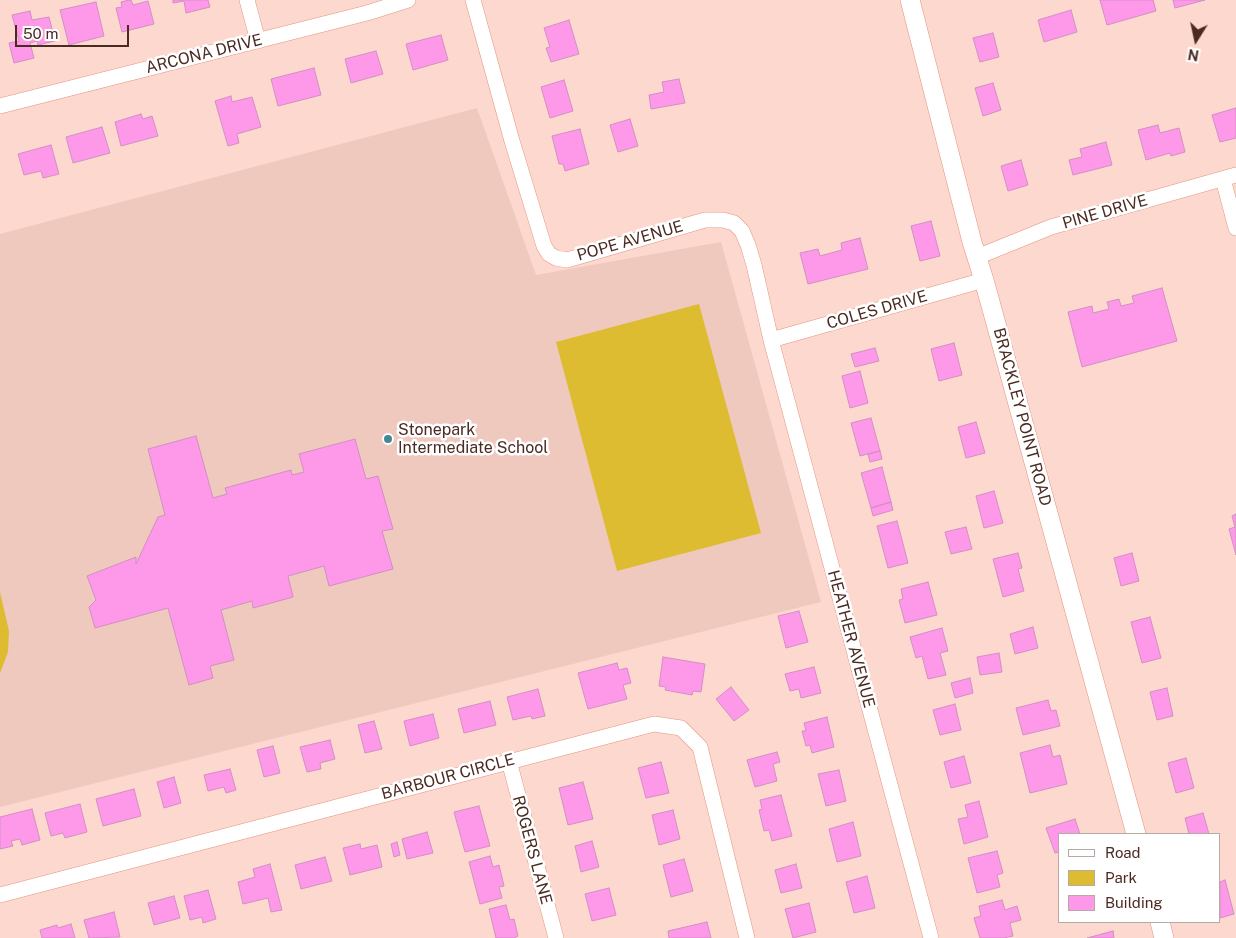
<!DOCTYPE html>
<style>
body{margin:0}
#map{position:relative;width:1236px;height:938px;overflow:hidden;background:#fcd8cf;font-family:"Public Sans",sans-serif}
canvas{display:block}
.legend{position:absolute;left:1058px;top:833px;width:162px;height:90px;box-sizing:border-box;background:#fff;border:1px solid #b7aaa6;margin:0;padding:6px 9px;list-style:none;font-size:15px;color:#4b2a21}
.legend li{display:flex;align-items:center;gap:10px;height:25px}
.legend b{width:25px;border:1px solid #b7aaa6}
.north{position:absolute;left:1171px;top:15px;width:50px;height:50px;-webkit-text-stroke:4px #fff;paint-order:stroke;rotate:190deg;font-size:14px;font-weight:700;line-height:20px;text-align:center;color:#4b2a21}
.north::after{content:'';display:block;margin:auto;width:18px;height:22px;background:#4b2a21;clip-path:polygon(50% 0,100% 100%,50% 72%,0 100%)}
.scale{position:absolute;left:15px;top:25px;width:114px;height:22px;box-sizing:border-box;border:2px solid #4b2a21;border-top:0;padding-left:6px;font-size:15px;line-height:18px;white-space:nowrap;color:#4b2a21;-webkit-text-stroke:4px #fff;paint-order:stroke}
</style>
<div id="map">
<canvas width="1236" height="938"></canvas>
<ul class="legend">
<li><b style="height:6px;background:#fff"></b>Road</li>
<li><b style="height:14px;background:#ddbc31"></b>Park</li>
<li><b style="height:14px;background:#fe99e9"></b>Building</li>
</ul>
<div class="north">N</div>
<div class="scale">50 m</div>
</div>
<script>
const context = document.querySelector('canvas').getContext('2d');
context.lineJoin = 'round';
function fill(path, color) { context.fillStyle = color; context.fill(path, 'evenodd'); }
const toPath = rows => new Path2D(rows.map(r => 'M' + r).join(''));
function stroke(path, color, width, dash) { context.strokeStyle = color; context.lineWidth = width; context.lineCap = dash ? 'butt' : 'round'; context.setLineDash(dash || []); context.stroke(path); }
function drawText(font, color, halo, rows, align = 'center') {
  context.font = font + ' "Public Sans",sans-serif'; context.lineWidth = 5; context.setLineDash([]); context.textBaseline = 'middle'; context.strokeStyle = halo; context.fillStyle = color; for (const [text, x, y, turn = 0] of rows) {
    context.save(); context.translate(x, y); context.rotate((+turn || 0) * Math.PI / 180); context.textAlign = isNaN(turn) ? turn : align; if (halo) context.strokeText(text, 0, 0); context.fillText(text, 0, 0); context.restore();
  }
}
const built = toPath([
 [477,108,536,275,721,242,821,602,0,807,0,234]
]);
const green = toPath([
 [699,304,761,533,617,571,556,342],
 [0,592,9,631,8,652,0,673]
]);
const building = toPath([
 [129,0,131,0,133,5,148,1,154,24,122,32,116,8,122,7,121,2,129,0],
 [173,0,208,0,210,7,186,13,184,1,173,3,173,0],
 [1100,0,1153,0,1156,11,1107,25,1100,0],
 [1173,0,1205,0,1175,8,1173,0],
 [96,2,104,36,69,45,60,10,96,2],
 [1071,10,1077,32,1044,42,1038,20,1071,10],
 [30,11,32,20,49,17,55,41,38,45,37,41,30,43,34,58,14,63,9,43,19,41,12,15,30,11],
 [569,20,579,54,551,62,546,48,550,47,544,28,569,20],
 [993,33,999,57,980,62,973,38,993,33],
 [441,35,448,60,413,70,406,44,441,35],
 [376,51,383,74,351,83,345,59,376,51],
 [314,68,321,95,278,106,271,79,314,68],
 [679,79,685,103,651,109,649,95,664,92,662,82,679,79],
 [564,80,573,111,550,118,541,87,564,80],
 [993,83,1001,110,983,116,975,88,993,83],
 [231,96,232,102,252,97,261,127,237,134,239,143,228,146,215,101,231,96],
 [1236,108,1236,138,1220,142,1212,115,1236,108],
 [141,114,143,119,152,116,158,136,121,146,115,122,141,114],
 [630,119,638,146,618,152,610,125,630,119],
 [1158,125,1160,133,1179,128,1185,152,1171,156,1170,153,1146,160,1138,130,1158,125],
 [102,127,110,153,73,163,66,137,102,127],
 [580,129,589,164,565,171,563,164,559,164,552,136,580,129],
 [1106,142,1112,165,1073,175,1069,160,1082,157,1080,149,1106,142],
 [51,145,59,174,43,178,41,171,24,175,18,154,51,145],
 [1021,160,1028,185,1008,191,1001,166,1021,160],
 [931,221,940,256,920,261,911,226,931,221],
 [860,238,868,269,808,284,800,253,818,249,820,256,842,250,841,243,860,238],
 [1162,288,1177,341,1082,367,1068,312,1092,306,1093,313,1109,309,1107,302,1119,299,1121,306,1134,303,1132,296,1162,288],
 [954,343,962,375,939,381,931,349,954,343],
 [875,348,879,361,855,367,851,354,875,348],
 [860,371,868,403,850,408,842,376,860,371],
 [871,418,880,451,860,456,851,423,871,418],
 [976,422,985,453,966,458,958,427,976,422],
 [196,436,213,498,227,494,225,488,291,470,292,475,304,472,299,454,355,439,366,479,378,476,393,529,382,531,393,569,329,586,324,566,288,576,293,597,253,608,252,601,221,610,234,660,210,666,213,678,189,685,168,608,95,628,89,607,96,600,87,576,136,557,136,564,158,517,165,515,148,449,196,436],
 [880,451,882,459,870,462,868,454,880,451],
 [882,467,891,502,871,508,861,473,882,467],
 [994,491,1003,523,984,528,976,496,994,491],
 [891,502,893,510,873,516,871,508,891,502],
 [1236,514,1236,555,1229,529,1235,527,1232,516,1236,514],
 [897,521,908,563,888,568,877,526,897,521],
 [966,527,972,549,951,554,945,532,966,527],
 [1018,553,1022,568,1018,569,1024,591,1003,597,993,559,1018,553],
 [1132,553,1139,581,1121,586,1114,558,1132,553],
 [928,582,937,615,905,623,899,600,903,599,901,589,928,582],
 [799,611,808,642,786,648,778,616,799,611],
 [1150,617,1161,658,1142,663,1131,622,1150,617],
 [1033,627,1038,648,1015,654,1010,634,1033,627],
 [942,628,948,651,940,653,946,675,928,679,922,656,916,658,910,637,942,628],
 [999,653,1002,672,980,675,977,657,999,653],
 [663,657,705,664,701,692,693,691,692,695,665,690,666,687,659,686,663,657],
 [617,663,619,670,627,668,631,683,623,685,627,699,588,709,578,673,617,663],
 [814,667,821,693,801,698,799,689,790,691,785,674,814,667],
 [970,678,973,693,955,698,951,683,970,678],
 [731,687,749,710,734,721,716,699,731,687],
 [1167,688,1173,716,1157,720,1150,692,1167,688],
 [538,689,545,716,532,719,531,716,513,720,507,697,538,689],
 [1048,700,1051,711,1056,710,1060,726,1023,735,1016,708,1048,700],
 [490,701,496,725,464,733,458,709,490,701],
 [955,704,961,730,940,735,933,710,955,704],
 [433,714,439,738,410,746,404,721,433,714],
 [827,717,834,747,812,753,810,745,806,746,802,731,806,731,804,723,827,717],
 [374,721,382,749,365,753,358,725,374,721],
 [330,740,335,759,320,763,321,769,307,772,300,747,330,740],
 [1050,745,1053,757,1060,755,1067,784,1030,793,1020,753,1050,745],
 [273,746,280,773,264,777,257,750,273,746],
 [777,752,780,762,773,764,777,781,755,787,747,760,777,752],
 [964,756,971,783,951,788,944,762,964,756],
 [1186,758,1194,788,1176,793,1168,763,1186,758],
 [661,762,669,793,646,798,638,768,661,762],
 [230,769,236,790,226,793,224,787,208,791,204,775,230,769],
 [839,770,846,801,826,806,818,774,839,770],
 [174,777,181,803,164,808,157,782,174,777],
 [583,782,593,819,568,825,559,788,583,782],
 [134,789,141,816,103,826,96,799,134,789],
 [781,795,792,836,772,841,769,830,764,831,759,810,762,809,760,800,781,795],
 [979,801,988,837,964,844,958,819,968,817,965,805,979,801],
 [80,804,87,832,65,838,63,833,51,836,45,813,80,804],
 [479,806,490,846,465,852,454,812,479,806],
 [32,809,40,840,22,845,20,839,11,841,13,846,0,849,0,817,32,809],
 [673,810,680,839,659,845,652,815,673,810],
 [1203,813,1209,834,1189,834,1185,818,1203,813],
 [1075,819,1080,834,1060,834,1060,852,1055,853,1046,828,1075,819],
 [853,822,861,856,837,862,829,829,853,822],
 [427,832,433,853,407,859,402,839,427,832],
 [592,841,599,867,581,872,575,846,592,841],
 [397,842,400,855,394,857,391,844,397,842],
 [360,844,361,849,377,845,382,867,350,875,343,848,360,844],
 [997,851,1003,873,997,875,1000,887,977,893,968,858,997,851],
 [490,856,493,867,499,865,504,886,499,887,502,898,480,904,469,862,490,856],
 [325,857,332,881,301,889,295,865,325,857],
 [684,859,693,891,671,897,663,865,684,859],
 [270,864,282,910,271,912,268,898,243,904,238,882,255,877,253,869,270,864],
 [796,864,802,888,781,893,775,870,796,864],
 [867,876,875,908,854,913,846,882,867,876],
 [1225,880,1234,914,1220,918,1220,882,1225,880],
 [609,888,616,915,592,921,585,894,609,888],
 [208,890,216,919,203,923,202,917,190,920,184,896,208,890],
 [174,896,180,918,154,925,148,903,174,896],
 [1002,900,1005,910,1017,906,1021,920,1010,923,1013,936,1004,938,980,938,974,918,981,916,979,906,1002,900],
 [809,903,816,932,793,938,785,909,809,903],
 [506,905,510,920,514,919,518,936,514,938,496,938,489,909,506,905],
 [114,912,120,937,89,938,84,920,114,912],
 [707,922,711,938,669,938,668,931,707,922],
 [71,924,75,938,42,938,40,930,57,925,58,928,71,924],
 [1113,931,1114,938,1087,938,1113,931]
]);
const minor = toPath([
 [247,0,258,41],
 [473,0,512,141,544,246,549,254,556,258,567,260,705,220,723,220,734,223,742,231,748,245,754,265,771,340,931,938],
 [0,106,367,13,408,0],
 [1223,179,1236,228],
 [977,257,1051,227,1236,175],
 [771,340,984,280],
 [509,761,556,938],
 [0,895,654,724,681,728,700,747,747,938]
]);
const major = toPath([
 [910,0,972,242,984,280,1136,834],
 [1160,922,1164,938]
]);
const markers = [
 [388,439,5,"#438695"]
];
const streetNames = [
 ["ARCONA DRIVE",204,54,-14],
 ["PINE DRIVE",1105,212,-16],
 ["POPE AVENUE",630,241,-16],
 ["COLES DRIVE",877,310,-16],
 ["BRACKLEY POINT ROAD",1022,417,75],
 ["HEATHER AVENUE",851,639,75],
 ["BARBOUR CIRCLE",448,777,-15],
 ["ROGERS LANE",532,850,75]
];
const poiNames = [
 ["Stonepark",398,430],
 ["Intermediate School",398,448]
];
fill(built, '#efc8be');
fill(green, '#ddbc31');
fill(building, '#fe99e9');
stroke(building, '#d18fc3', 1);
stroke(minor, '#e5937e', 16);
stroke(major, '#e5937e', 20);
stroke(minor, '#fff', 15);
stroke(major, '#fff', 19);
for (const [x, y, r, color] of markers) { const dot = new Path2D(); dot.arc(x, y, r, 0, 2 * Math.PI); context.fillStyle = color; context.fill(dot); stroke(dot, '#fff', 2); }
drawText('16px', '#4b2a21', '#fff', streetNames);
drawText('16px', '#4b2a21', '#fff', poiNames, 'left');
</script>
